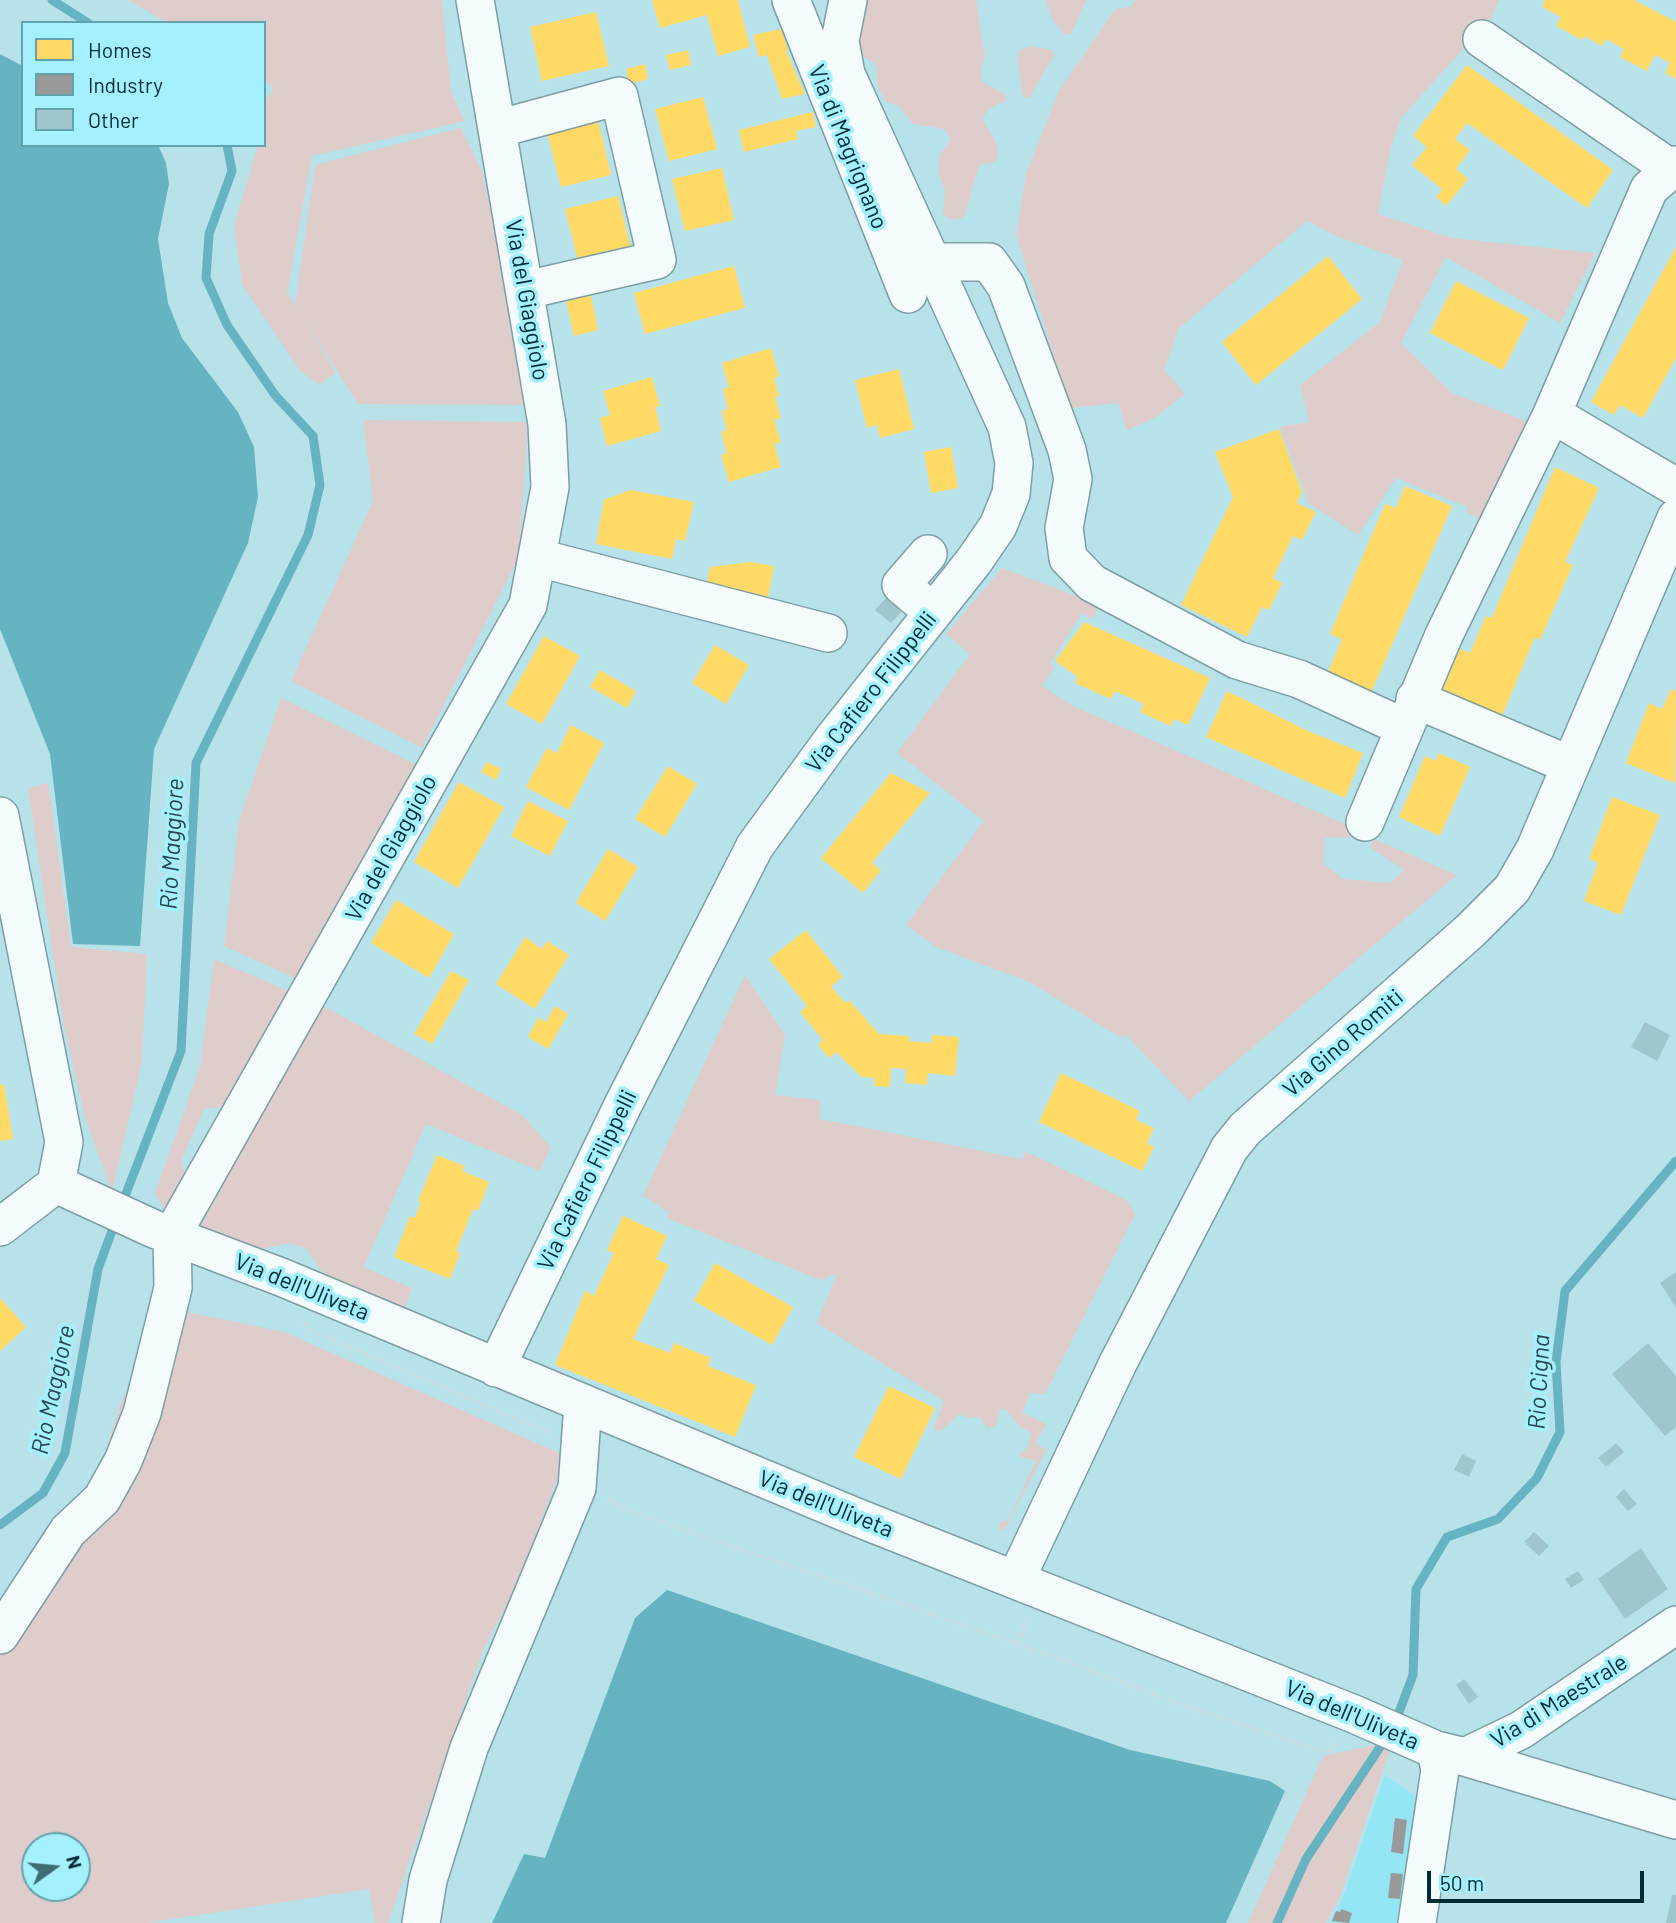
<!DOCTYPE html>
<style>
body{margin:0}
#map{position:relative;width:1676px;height:1923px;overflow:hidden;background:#b8e2ea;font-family:Barlow,sans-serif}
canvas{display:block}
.legend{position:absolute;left:21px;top:21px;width:245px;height:126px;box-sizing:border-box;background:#a4f0fe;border:2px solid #62a2ad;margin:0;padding:9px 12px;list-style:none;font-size:21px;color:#002c33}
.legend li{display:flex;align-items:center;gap:14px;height:35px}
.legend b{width:35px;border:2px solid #62a2ad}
.north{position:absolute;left:21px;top:1832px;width:70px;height:70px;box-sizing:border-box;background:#a4f0fe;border:2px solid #62a2ad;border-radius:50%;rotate:75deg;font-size:19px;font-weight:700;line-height:28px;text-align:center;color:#002c33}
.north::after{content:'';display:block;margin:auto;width:24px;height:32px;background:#406c73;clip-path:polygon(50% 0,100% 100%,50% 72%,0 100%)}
.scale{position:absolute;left:1427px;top:1871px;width:217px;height:32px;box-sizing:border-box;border:4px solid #002c33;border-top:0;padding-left:9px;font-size:21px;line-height:24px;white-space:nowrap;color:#002c33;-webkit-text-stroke:5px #a4f0fe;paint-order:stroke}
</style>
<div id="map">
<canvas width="1676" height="1923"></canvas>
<ul class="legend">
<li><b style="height:19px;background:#ffd966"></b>Homes</li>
<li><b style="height:19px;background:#999"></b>Industry</li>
<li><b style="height:19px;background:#a0c6cd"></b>Other</li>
</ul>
<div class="north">N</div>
<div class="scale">50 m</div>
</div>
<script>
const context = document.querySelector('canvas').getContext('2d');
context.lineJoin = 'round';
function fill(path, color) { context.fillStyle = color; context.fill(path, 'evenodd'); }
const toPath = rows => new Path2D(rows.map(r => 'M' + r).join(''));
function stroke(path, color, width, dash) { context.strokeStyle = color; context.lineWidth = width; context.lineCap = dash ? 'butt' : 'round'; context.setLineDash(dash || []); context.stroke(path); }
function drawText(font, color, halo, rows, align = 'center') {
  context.font = font + ' Barlow,sans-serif'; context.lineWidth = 7; context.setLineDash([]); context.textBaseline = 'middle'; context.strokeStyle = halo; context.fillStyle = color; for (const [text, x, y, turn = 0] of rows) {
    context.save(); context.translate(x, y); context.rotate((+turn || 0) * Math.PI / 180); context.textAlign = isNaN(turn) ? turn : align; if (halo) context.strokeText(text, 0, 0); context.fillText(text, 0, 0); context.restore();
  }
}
const built = toPath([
 [1385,1775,1415,1796,1403,1923,1330,1923,1343,1897]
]);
const green = toPath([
 [128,0,442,0,451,92,465,121,312,156,287,293,295,305,315,165,461,128,482,171,512,309,526,405,358,404,306,322,336,373,319,384,301,372,242,284,234,226,258,145,264,145,264,96,269,97,273,87,264,81,264,23,168,23],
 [863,0,976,0,985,57,981,69,982,82,1005,94,1006,100,988,110,982,119,996,142,998,154,996,161,979,166,965,215,960,219,948,219,943,214,945,191,938,172,940,154,951,139,944,129,913,124,899,106,885,101,877,85,877,67,873,62,856,53],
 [1086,0,1071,34,1065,35,1052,19,1046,0],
 [1136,0,1499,0,1487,28,1465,47,1401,118,1391,146,1378,214,1452,238,1595,253,1560,323,1446,257,1401,343,1452,393,1526,421,1484,521,1466,512,1468,507,1396,478,1358,535,1309,504,1280,427,1309,422,1300,385,1380,322,1403,260,1338,237,1307,221,1179,328,1164,369,1185,394,1156,417,1127,430,1118,403,1070,408,1016,234,1026,174,1059,91,1115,9,1130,7],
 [1030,46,1052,50,1054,55,1029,98,1023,97,1017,59,1019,51],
 [363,420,528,422,519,557,422,748,291,681,373,501],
 [1002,568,1100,605,1092,619,1082,613,1050,663,1054,667,1042,686,1073,706,1359,830,1350,837,1325,838,1323,863,1343,879,1390,883,1404,870,1370,847,1374,839,1457,875,1189,1101,1126,1035,1120,1037,1029,982,936,947,906,925,984,821,897,753,970,654,946,634],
 [281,698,417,765,297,979,224,946,239,821],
 [48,783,71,947,147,954,142,1062,112,1192,85,1118,63,1021,28,788],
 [214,959,293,993,230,1106,204,1109,181,1161,187,1178,166,1212,155,1193,200,1067],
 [745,975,785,1035,775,1095,821,1100,820,1119,1022,1159,1025,1151,1126,1200,1135,1214,1045,1394,1030,1393,1022,1413,1046,1424,1036,1443,1046,1450,1005,1529,998,1530,1000,1523,1009,1519,1036,1461,1018,1456,1028,1447,1031,1433,1020,1427,1005,1409,1000,1409,996,1426,987,1428,980,1417,967,1418,959,1414,941,1431,933,1429,944,1401,817,1323,837,1273,821,1280,667,1218,669,1212,643,1196],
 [314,1001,522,1115,551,1147,540,1171,426,1124,364,1267,412,1288,403,1313,321,1271,307,1249,290,1243,260,1249,244,1248,204,1233,201,1225,208,1205,221,1191,228,1160],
 [163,1307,284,1332,566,1456,514,1591,484,1648,388,1923,375,1923,369,1889,146,1923,0,1923,0,1653,88,1503,121,1403],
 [35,1846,77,1846,77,1888,35,1888],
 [1393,1741,1340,1896,1326,1923,1248,1923,1323,1756]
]);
const water = toPath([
 [0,54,23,66,23,145,158,145,166,163,169,184,158,239,168,303,182,338,238,412,254,447,258,497,248,543,154,749,140,946,73,944,50,754,0,629],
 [667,1590,1130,1750,1270,1781,1285,1791,1226,1923,492,1923,524,1854,545,1858,635,1618]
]);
const homes = toPath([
 [652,0,738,0,750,47,718,56,707,15,660,28],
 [1545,0,1634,0,1676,22,1676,79,1665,73,1670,63,1655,55,1647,71,1620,57,1624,49,1606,39,1602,46,1584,36,1582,40,1556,26,1561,17,1542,7],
 [596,12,609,66,542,81,530,27],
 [781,29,788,50,786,51,805,94,782,99,767,55,759,57,753,35],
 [688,50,691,65,670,70,666,55],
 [645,64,648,79,629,84,626,69],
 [1467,65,1613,170,1587,208,1467,123,1455,139,1470,150,1456,169,1468,179,1446,206,1436,197,1442,189,1412,165,1427,147,1413,136],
 [703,97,717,149,669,161,655,109],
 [813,112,816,127,796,131,798,139,744,152,739,130],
 [598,120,611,175,561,187,547,132],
 [722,168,734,220,685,231,672,179],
 [618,196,633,257,580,269,565,209],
 [1676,247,1676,358,1643,418,1620,405,1614,415,1591,402],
 [1328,256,1362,299,1256,385,1222,342],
 [734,266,745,308,645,334,634,293],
 [1456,281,1529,318,1503,370,1430,333],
 [589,286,598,330,574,336,564,291],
 [771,348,779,376,774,378,779,396,775,397,781,418,774,420,781,442,774,444,781,467,729,482,721,455,727,453,721,432,727,430,722,411,728,409,723,389,729,387,722,363],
 [899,369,914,429,880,438,877,425,867,428,855,380],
 [652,377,660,406,655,407,661,431,607,446,600,418,610,415,603,391],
 [1279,429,1302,492,1297,503,1316,512,1302,540,1293,536,1273,578,1282,583,1269,610,1262,607,1247,637,1181,605,1233,497,1215,452],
 [951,447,958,488,931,493,924,452],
 [1555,467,1599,488,1565,562,1573,565,1540,640,1535,637,1499,723,1439,697,1460,649,1470,653,1486,616,1492,618],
 [1405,486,1452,506,1371,693,1327,674,1342,639,1330,634,1385,504,1396,508],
 [630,490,694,502,685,541,676,539,672,559,596,544,604,500],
 [750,562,774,566,766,609,704,597,710,567],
 [1084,622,1210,678,1188,725,1174,719,1171,726,1140,712,1144,704,1115,691,1111,699,1075,683,1078,677,1055,661],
 [544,636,580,656,542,724,506,704],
 [715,645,749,665,726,704,692,683],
 [600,670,636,691,627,708,590,687],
 [1671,689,1676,691,1675,783,1626,763,1649,703,1662,709],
 [1227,691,1308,731,1363,753,1345,798,1206,737],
 [571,725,604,743,569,810,526,787,547,748,557,753],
 [1439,753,1470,767,1440,836,1399,817,1425,756,1435,761],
 [487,762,501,769,496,780,481,772],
 [668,766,697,784,665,837,635,819],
 [891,773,930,793,872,863,881,870,863,893,821,858],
 [459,782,504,807,458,888,414,862],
 [1612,797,1660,815,1621,915,1584,901,1598,863,1589,859],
 [528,801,568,821,550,856,511,836],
 [608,849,638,867,605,921,576,903],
 [396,900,454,934,429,978,371,943],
 [806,930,843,977,831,986,845,1003,849,1000,879,1034,909,1036,909,1041,932,1043,932,1035,959,1037,955,1076,928,1073,927,1085,905,1083,906,1069,891,1068,890,1087,874,1086,874,1078,862,1077,836,1052,829,1058,818,1045,823,1040,800,1012,807,1006,769,959],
 [525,937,542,949,547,941,569,955,535,1009,496,984],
 [451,971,469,980,432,1044,414,1034],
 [555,1006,568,1014,548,1049,528,1037,538,1018,546,1022],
 [1061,1073,1140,1111,1136,1120,1154,1128,1147,1143,1154,1147,1142,1171,1039,1122],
 [4,1084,13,1139,0,1141,0,1085],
 [437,1155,465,1166,462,1171,489,1182,478,1211,473,1209,456,1251,460,1253,450,1279,394,1257,410,1216,415,1218,421,1202,418,1201],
 [623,1216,667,1236,656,1259,669,1265,633,1339,670,1353,674,1343,711,1358,708,1366,756,1385,735,1437,555,1365,585,1291,594,1296,614,1253,607,1250],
 [715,1263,793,1307,772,1345,694,1301],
 [0,1298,26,1327,0,1351],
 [889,1386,935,1408,901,1479,854,1457]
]);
const industry = toPath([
 [1395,1818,1407,1820,1403,1854,1391,1852],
 [1391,1873,1403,1874,1400,1899,1388,1898],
 [1341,1909,1352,1913,1349,1923,1332,1921,1336,1911,1340,1912]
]);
const stream = toPath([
 [52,0,88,23],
 [122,1204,181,1051,196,763,308,535,320,485,313,436,275,395,227,325,206,278,209,234,232,171,227,145],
 [0,1525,43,1493,65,1453,98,1269,116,1220],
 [1395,1723,1413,1675,1416,1589,1447,1537,1498,1519,1537,1478,1560,1432,1556,1362,1565,1291,1676,1161],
 [1277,1923,1306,1859,1386,1738]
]);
const building = toPath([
 [886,598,902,611,891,623,875,610],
 [1645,1022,1670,1035,1657,1061,1631,1047],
 [1676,1272,1676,1308,1660,1283],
 [1648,1343,1676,1376,1676,1427,1665,1436,1612,1374],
 [1616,1443,1624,1452,1606,1467,1598,1458],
 [1462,1454,1476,1461,1469,1477,1454,1470],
 [1624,1489,1637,1504,1628,1511,1616,1497],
 [1534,1532,1549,1546,1539,1556,1524,1542],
 [1641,1548,1668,1589,1625,1619,1598,1579],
 [1578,1571,1584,1580,1571,1588,1565,1579],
 [1464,1679,1478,1697,1469,1704,1456,1685],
 [1672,1895,1676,1895,1676,1923,1666,1923]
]);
const path = toPath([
 [304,1323,311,1330,551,1434],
 [608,1499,624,1509,1017,1644,1193,1709,1327,1753,1338,1743],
 [1017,1644,1027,1619]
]);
const minor = toPath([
 [791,0,908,294],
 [1482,39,1670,168],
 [497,129,619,96,657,260,526,290],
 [933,262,989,262,1006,286,1067,450,1073,479,1064,528,1068,558,1092,583,1237,660,1299,679,1403,727],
 [1552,414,1649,189,1676,165],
 [928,554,901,585,933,612],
 [539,558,828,633],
 [1415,699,1570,765],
 [0,816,64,1142,56,1184,0,1227],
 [1365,822,1444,635,1552,414,1676,487],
 [56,1184,154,1229,281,1277,856,1517,1354,1714,1436,1750,1440,1770,1417,1923],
 [496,1368,623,1105,755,846,833,739,974,561,998,526,1011,494,1014,463,1007,427,846,74,840,41,848,0],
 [1016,1579,1118,1363,1229,1149,1245,1129,1470,931,1512,889,1535,849,1676,518],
 [0,1635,68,1531,102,1499,123,1461,142,1413,173,1288,172,1235,528,605,550,487,547,424,475,0],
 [1436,1750,1465,1757,1521,1730,1676,1625],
 [1465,1757,1676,1820],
 [421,1923,428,1880,469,1748,577,1488,583,1404]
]);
const streetNames = [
 ["Via di Magrignano",848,147,68],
 ["Via del Giaggiolo",527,300,80],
 ["Via Cafiero Filippelli",871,692,-52],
 ["Via del Giaggiolo",391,848,-61],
 ["Via Gino Romiti",1343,1043,-41],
 ["Via Cafiero Filippelli",587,1180,-64],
 ["Via dell'Uliveta",302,1287,22],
 ["Via dell'Uliveta",826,1504,22],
 ["Via di Maestrale",1559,1701,-32],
 ["Via dell'Uliveta",1352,1715,23]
];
const waterNames = [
 ["Rio Maggiore",172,844,-87],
 ["Rio Cigna",1539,1382,-87],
 ["Rio Maggiore",53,1390,-78]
];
fill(built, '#95e6f4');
fill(green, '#decdca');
fill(water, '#66b3c1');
fill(homes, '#ffd966');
fill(industry, '#999');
stroke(stream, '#66b3c1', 9);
fill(building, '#a0c6cd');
stroke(minor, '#7c9ea4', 40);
stroke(path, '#ccdadd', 4.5, [3.5, 5]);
stroke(minor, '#f4fbfc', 37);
drawText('23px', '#002c33', '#a4f0fe', streetNames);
drawText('italic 24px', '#2a474c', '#a4f0fe', waterNames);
</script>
